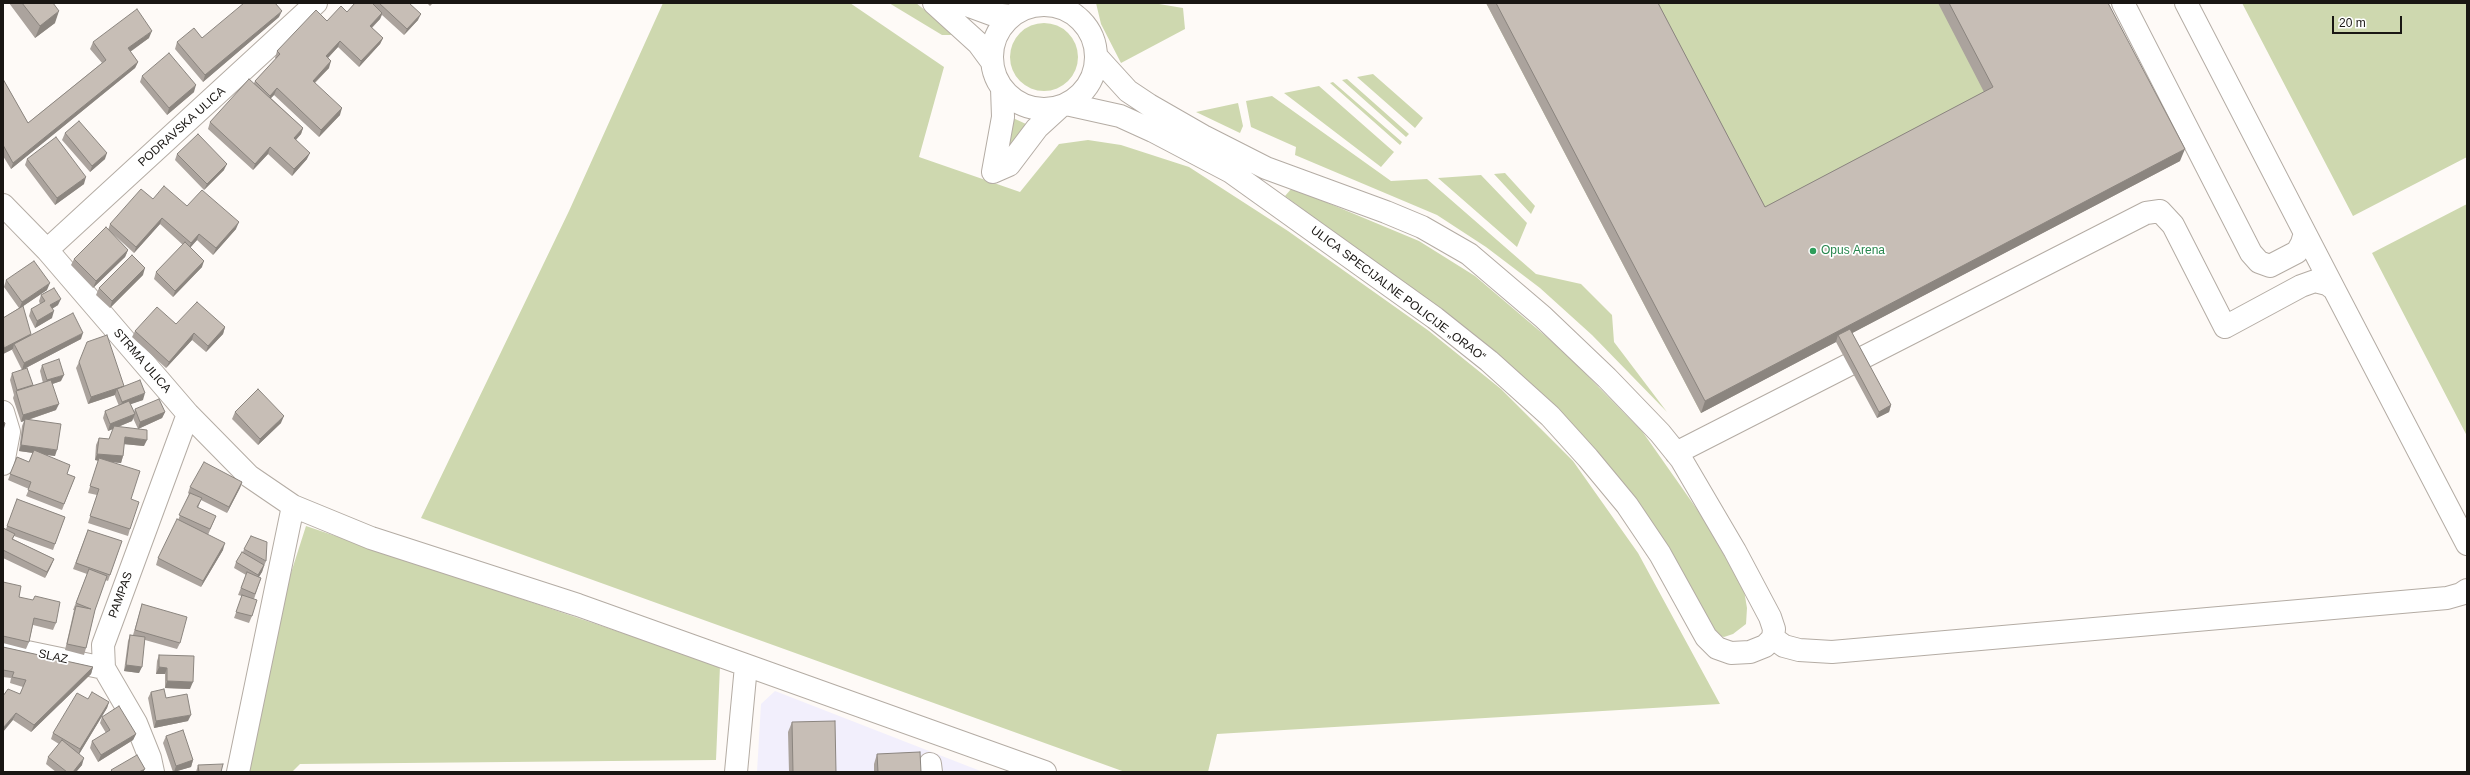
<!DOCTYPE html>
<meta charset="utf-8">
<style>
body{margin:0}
#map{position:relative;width:2470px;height:775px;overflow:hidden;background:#fefaf7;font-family:Helvetica,sans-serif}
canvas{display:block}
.frame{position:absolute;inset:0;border:4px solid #191613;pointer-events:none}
.scale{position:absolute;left:2332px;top:16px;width:70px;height:18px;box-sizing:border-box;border:2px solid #191613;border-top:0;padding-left:5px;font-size:12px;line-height:14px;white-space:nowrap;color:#191613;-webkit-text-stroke:3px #fff;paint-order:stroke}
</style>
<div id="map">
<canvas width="2470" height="775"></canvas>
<div class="frame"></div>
<div class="scale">20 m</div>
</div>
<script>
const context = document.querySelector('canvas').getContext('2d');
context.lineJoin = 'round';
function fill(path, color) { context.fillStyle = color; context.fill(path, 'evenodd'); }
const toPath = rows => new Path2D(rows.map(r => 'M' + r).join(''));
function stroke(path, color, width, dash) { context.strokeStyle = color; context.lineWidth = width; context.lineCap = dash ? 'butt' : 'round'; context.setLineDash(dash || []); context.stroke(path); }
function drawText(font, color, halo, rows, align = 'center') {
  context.font = font + ' Helvetica,sans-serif'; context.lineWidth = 3.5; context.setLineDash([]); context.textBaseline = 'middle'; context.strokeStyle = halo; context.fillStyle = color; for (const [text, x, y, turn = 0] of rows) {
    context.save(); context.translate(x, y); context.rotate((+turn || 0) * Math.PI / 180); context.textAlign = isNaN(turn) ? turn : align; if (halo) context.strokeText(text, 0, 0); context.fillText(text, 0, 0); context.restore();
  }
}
const industrial = toPath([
 [775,691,983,772,757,772,761,704]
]);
const green = toPath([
 [663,3,850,3,944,67,919,157,1020,192,1059,144,1088,140,1121,145,1189,167,1288,231,1429,331,1501,389,1573,461,1638,553,1720,704,1217,734,1208,772,1125,772,421,518,569,211],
 [889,3,916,3,950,30,951,35,942,35],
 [1096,3,1153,3,1183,8,1185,29,1121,63,1101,24],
 [1486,3,2097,3,1701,413],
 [2242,3,2467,3,2467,157,2353,216],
 '1010 57a34 34 0 1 1 68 0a34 34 0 1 1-68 0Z',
 [1373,74,1423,118,1415,128,1357,77],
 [1347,79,1409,134,1406,137,1342,80],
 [1333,82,1402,142,1400,145,1330,83],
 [1319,86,1394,152,1381,167,1284,93],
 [1272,96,1391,181,1427,179,1536,274,1581,284,1612,315,1614,342,1667,412,1592,335,1540,288,1486,247,1437,215,1295,155,1296,147,1251,127,1246,101],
 [1238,103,1243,126,1240,133,1196,112],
 [1013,118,1026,124,1003,163],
 [1505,173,1535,206,1531,214,1494,174],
 [1481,175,1527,223,1517,247,1438,178],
 [1292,188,1419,241,1475,276,1562,350,1642,431,1701,515,1744,590,1747,608,1746,624,1733,634,1724,637,1714,634,1633,502,1345,241,1285,196],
 [2467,204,2467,436,2372,253],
 [306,526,720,666,716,760,300,764,292,772,245,772,283,598]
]);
const minor = toPath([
 [934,3,978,43,992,62],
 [961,3,991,14,1012,16],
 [2123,3,2251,253,2259,262,2270,266,2297,252,2302,243,2305,233,2186,3],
 '992 57a52 52 0 1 1 104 0a52 52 0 1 1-104 0Z',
 [1066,104,1120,116,1153,131,1231,172,1435,318,1489,361,1550,416,1588,458,1627,505,1660,554,1706,637,1717,648,1731,653,1750,652,1765,646,1773,638,1774,629,1770,617,1735,551,1681,459,1660,433,1607,378,1543,317,1469,254,1422,227,1386,212,1266,168,1203,136,1149,105,1128,91,1097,57],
 [993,172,1009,165,1037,128,1060,107],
 [993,172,1003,117,1002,88],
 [3,205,47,250,188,414,249,476,293,506,371,538,578,605,1045,772],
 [2305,233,2334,289],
 [47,250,316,3],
 [3,412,9,432,3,464],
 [1676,453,2146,213,2160,211,2173,225,2225,327,2301,286,2315,281,2327,284,2334,289,2467,544],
 [1773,638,1784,646,1799,650,1832,652,2447,598,2461,594,2467,590],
 [3,647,104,668],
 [930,764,931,772],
 [153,772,150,758,136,723,104,668,103,645,188,414],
 [238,772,293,506],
 [736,772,746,666]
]);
const wall = toPath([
 [9,3,53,3,55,23,35,38],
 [355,3,409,3,418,20,404,35,382,15,380,19,372,28,383,38,380,44,359,67,338,47,328,58,329,68,315,83,340,115,319,137,274,95,271,98,303,128,301,134,296,140,307,159,292,176,268,154,253,170,208,129,210,122,254,83,255,81,276,59,275,58,277,51,347,12],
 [427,3,433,3,430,6],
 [1486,3,1658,3,1765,207,1984,92,1938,3,2108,3,2180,161,1852,333,1891,405,1889,412,1877,418,1836,342,1701,413],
 [279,17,203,82,175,49,177,42,202,38],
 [149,38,130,51,138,62,135,68,11,169,3,156,3,79,28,123,102,63,90,49,93,42],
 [142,76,194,92,167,115,140,82],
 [65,133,105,159,90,172,62,140],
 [177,154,224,170,204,190,175,160],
 [27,159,84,184,55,205,25,165],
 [153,199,187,206,236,229,213,255,197,240,190,248,202,267,173,297,154,279,156,272,183,245,160,224,134,253,112,233,128,250,125,257,93,288,71,265,74,259,108,230,110,224],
 [143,275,110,308,96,295,99,288],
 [6,280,47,290,23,306,30,336,81,339,22,370,12,350,13,349,3,354,3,318,19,308,4,287],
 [41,295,58,305,52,309,52,318,35,328,29,316,31,309,40,304,39,301],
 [176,324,225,327,223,334,206,352,192,340,166,368,132,337,135,331],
 [79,362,124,387,143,400,130,404,134,412,135,409,165,412,162,418,138,429,133,418,132,421,118,427,144,446,124,444,123,456,121,463,110,462,131,499,130,529,128,536,88,523,97,495,88,493,98,461,95,460,96,445,99,438,109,439,113,429,108,431,103,418,105,411,119,406,115,396,115,395,88,404,76,368],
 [42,365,61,381,52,384,56,410,28,420,55,456,47,455,67,474,75,477,62,510,26,496,29,489,8,480,17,457,29,462,33,453,19,451,22,426,24,421,21,422,13,398,14,395,10,380,12,373,33,385,32,386,43,383,40,371],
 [235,412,281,423,258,445,232,419],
 [242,482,240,488,227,513,201,500,198,508,216,516,208,535,223,550,201,587,156,565,158,558,178,520,189,494,188,493,190,487],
 [17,499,65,517,53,550,14,536,13,539,54,559,51,566,45,578,3,558,3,528,6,529],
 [88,530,122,541,108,581,105,580,95,610,86,648,84,655,65,650,74,610,73,610,87,574,73,569],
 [244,549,266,561,262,572,259,577,261,578,254,599,252,616,249,623,234,618,242,596,238,595,246,575,234,568,236,562,243,552],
 [3,582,19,597,56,623,53,630,33,625,29,642,26,649,3,643],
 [142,604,180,643,177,649,145,640,139,673,124,671,128,641,130,635,133,635],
 [3,647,93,667,91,674,31,732,13,720,20,694,23,687,10,683,11,678,3,677],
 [159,655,190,689,165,688,165,674,156,674,157,661],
 [151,692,166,698,188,721,154,728,148,698],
 [88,699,109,702,107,708,79,754,82,765,76,772,56,772,46,764,48,757,59,744,51,739,53,733],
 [102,717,136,734,133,740,98,762,90,748,92,741,106,733,100,723],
 [792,722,836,772,789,772,788,732],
 [166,736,193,760,191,767,173,772,163,743],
 [877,754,921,772,874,772,874,764],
 [198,765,221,772,196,772]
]);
const shadedWall = toPath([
 [59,11,55,23,35,38,40,26],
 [282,11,279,17,203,82,205,75],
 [382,13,380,19,367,32,370,26],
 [421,14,418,20,404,35,407,29],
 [152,31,149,38,126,55,128,48],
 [383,38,380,44,359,67,361,61],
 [340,41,338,47,323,63,326,56],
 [331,61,329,68,310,87,313,81],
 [138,62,135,68,11,169,13,163],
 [196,85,194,92,167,115,169,108],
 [277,88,274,95,267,102,270,96],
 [342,108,340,115,319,137,321,130],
 [303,128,301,134,291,145,294,138],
 [270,147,268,154,253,170,255,164],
 [2185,149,2180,161,1841,339,1838,335,1836,342,1701,413,1705,401],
 [107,153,105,159,90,172,92,166],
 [310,153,307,159,292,176,294,169],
 [227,164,224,170,204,190,207,184],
 [86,177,84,184,55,205,57,198],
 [162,218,160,224,134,253,136,247],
 [239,222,236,229,213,255,216,248],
 [199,234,197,240,188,250,191,243],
 [128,250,125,257,93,288,96,281],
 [204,261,202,267,173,297,175,291],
 [145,268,143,275,110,308,112,301],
 [50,283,47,290,19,309,22,302],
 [61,299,58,305,48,311,50,305],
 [54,311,52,318,35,328,37,321],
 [225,327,223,334,206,352,208,346],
 [83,333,81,339,22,370,24,363],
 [194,333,192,340,166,368,169,362],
 [31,334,28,341,14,344,13,349,3,354,4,348],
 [64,375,61,381,44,387,47,380],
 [124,386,122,392,117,389,115,395,88,404,91,397],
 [145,393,143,400,120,408,122,402],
 [59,404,56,410,21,422,23,415],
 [1891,405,1889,412,1877,418,1879,412],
 [165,412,162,418,138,429,140,422],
 [135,414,132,421,108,431,110,424],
 [284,416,281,423,258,445,260,439],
 [125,437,147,440,144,446,123,444],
 [21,445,57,450,55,456,19,451],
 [97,454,123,456,121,463,95,460],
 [242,482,240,488,227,513,229,507],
 [225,543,223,550,201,587,203,581],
 [54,559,51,566,45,578,47,572],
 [264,565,262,572,256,581,258,575],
 [126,665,142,667,139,673,124,671],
 [93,667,91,674,31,732,34,725],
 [159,667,167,668,165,674,156,674],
 [167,681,193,682,190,689,165,688],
 [109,702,107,708,78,756,80,749],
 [16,713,13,720,3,732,3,728],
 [191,715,188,721,154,728,156,721],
 [136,734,133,740,98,762,101,755],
 [84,758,82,765,76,772,73,772],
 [193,760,191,767,174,772,176,766],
 [145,769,143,772,139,772]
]);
const building = toPath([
 [22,3,53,3,59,11,40,26,22,3],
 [244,3,275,3,282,11,205,75,177,42,194,28,202,38,244,3],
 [355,3,372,3,382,13,370,26,383,38,361,61,340,41,326,56,331,61,313,81,342,108,321,130,277,88,270,96,255,81,280,54,277,51,316,10,327,21,341,6,347,12,355,3],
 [379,3,409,3,421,14,407,29,379,3],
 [1496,3,1658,3,1765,207,1993,87,1949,3,2108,3,2185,149,1705,401,1496,3],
 [137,9,152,31,128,48,138,62,13,163,3,145,3,79,28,123,106,60,93,42,137,9],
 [169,53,196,85,169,108,142,76,169,53],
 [249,79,303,128,294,138,310,153,294,169,270,147,255,164,210,122,249,79],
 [79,121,107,153,92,166,65,133,79,121],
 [198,134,227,164,207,184,177,154,198,134],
 [56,137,86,177,57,198,27,159,56,137],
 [164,186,187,206,202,190,239,222,216,248,199,234,191,243,162,218,136,247,110,224,141,189,153,199,164,186],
 [106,227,128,250,96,281,74,259,106,227],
 [185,242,204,261,175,291,156,272,185,242],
 [132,255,145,268,112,301,99,288,132,255],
 [34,261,50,283,22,302,6,280,34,261],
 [54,288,61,299,50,305,54,311,37,321,31,309,45,301,41,295,54,288],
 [197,302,225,327,208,346,194,333,169,362,135,331,157,307,176,324,197,302],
 [23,306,31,334,4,348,3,340,3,318,23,306],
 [73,313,83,333,24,363,14,344,73,313],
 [1850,329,1891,405,1879,412,1838,335,1850,329],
 [107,335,124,386,91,397,79,362,87,342,107,335],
 [59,359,64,375,47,380,42,365,59,359],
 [27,368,33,385,17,390,12,373,27,368],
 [51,380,59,404,23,415,16,391,51,380],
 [140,380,145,393,122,402,117,389,140,380],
 [258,389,284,416,260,439,235,412,258,389],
 [159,399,165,412,140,422,135,409,159,399],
 [129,401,135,414,110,424,105,411,129,401],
 [25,419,61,424,57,450,21,445,25,419],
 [3,422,5,423,3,430,3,422],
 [114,426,147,430,147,440,125,437,123,456,97,454,99,438,109,439,114,426],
 [34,450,70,465,67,474,75,477,64,504,28,490,31,482,10,474,17,457,29,462,34,450],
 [99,458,140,471,131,499,139,502,130,529,90,516,99,489,90,486,99,458],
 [204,462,242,482,229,507,190,487,204,462],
 [190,493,202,498,197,507,216,516,210,529,179,515,190,493],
 [17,499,65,517,55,544,7,526,17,499],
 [177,519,225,543,203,581,158,558,177,519],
 [3,528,15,534,12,539,54,559,47,572,3,550,3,528],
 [88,530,122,541,110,575,76,563,88,530],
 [251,536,267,542,266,561,244,549,251,536],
 [242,552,264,565,258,575,236,562,242,552],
 [89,569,107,576,95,610,86,648,67,644,76,606,91,609,76,603,89,569],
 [247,572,261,578,255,594,241,588,247,572],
 [3,582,21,586,19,597,33,600,35,596,60,602,56,623,34,618,29,642,3,636,3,582],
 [242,595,257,600,252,616,236,612,242,595],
 [142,604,187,617,180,643,135,630,142,604],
 [130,635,145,637,142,667,126,665,130,635],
 [3,647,93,667,34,725,16,713,3,728,3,696,8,689,20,694,26,680,12,677,14,672,3,670,3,647],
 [159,655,194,656,193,682,167,681,167,668,159,667,159,655],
 [164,689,166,698,187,694,191,715,156,721,151,692,164,689],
 [92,692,109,702,80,749,53,733,77,693,88,699,92,692],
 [119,706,136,734,101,755,92,741,110,730,102,717,119,706],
 [835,721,836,772,793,772,792,722,835,721],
 [183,730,193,760,176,766,166,736,183,730],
 [62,740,84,758,73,772,67,772,48,757,62,740],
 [920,752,921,772,878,772,877,754,920,752],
 [137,755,145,769,139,772,113,772,111,770,137,755],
 [223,764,221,772,199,772,198,765,223,764]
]);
const markers = [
 [1813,251,4,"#2e9e5b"]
];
const streetNames = [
 ["PODRAVSKA ULICA",182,127,-42],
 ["ULICA SPECIJALNE POLICIJE „ORAO“",1398,294,37],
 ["STRMA ULICA",142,361,49],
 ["PAMPAS",121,595,-70],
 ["SLAZ",53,657,12]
];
const leisureNames = [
 ["Opus Arena",1821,251]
];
fill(industrial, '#f2effc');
fill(green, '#ced8af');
stroke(minor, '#b4aca4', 24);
stroke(minor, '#fff', 22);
fill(wall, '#aba39d');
fill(shadedWall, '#8b857f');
fill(building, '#c7beb6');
stroke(building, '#8b857f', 1);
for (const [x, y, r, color] of markers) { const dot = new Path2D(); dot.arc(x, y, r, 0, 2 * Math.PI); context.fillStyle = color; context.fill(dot); stroke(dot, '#fff', 1.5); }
drawText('12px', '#191613', '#fff', streetNames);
drawText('12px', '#27864d', '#fff', leisureNames, 'left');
</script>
